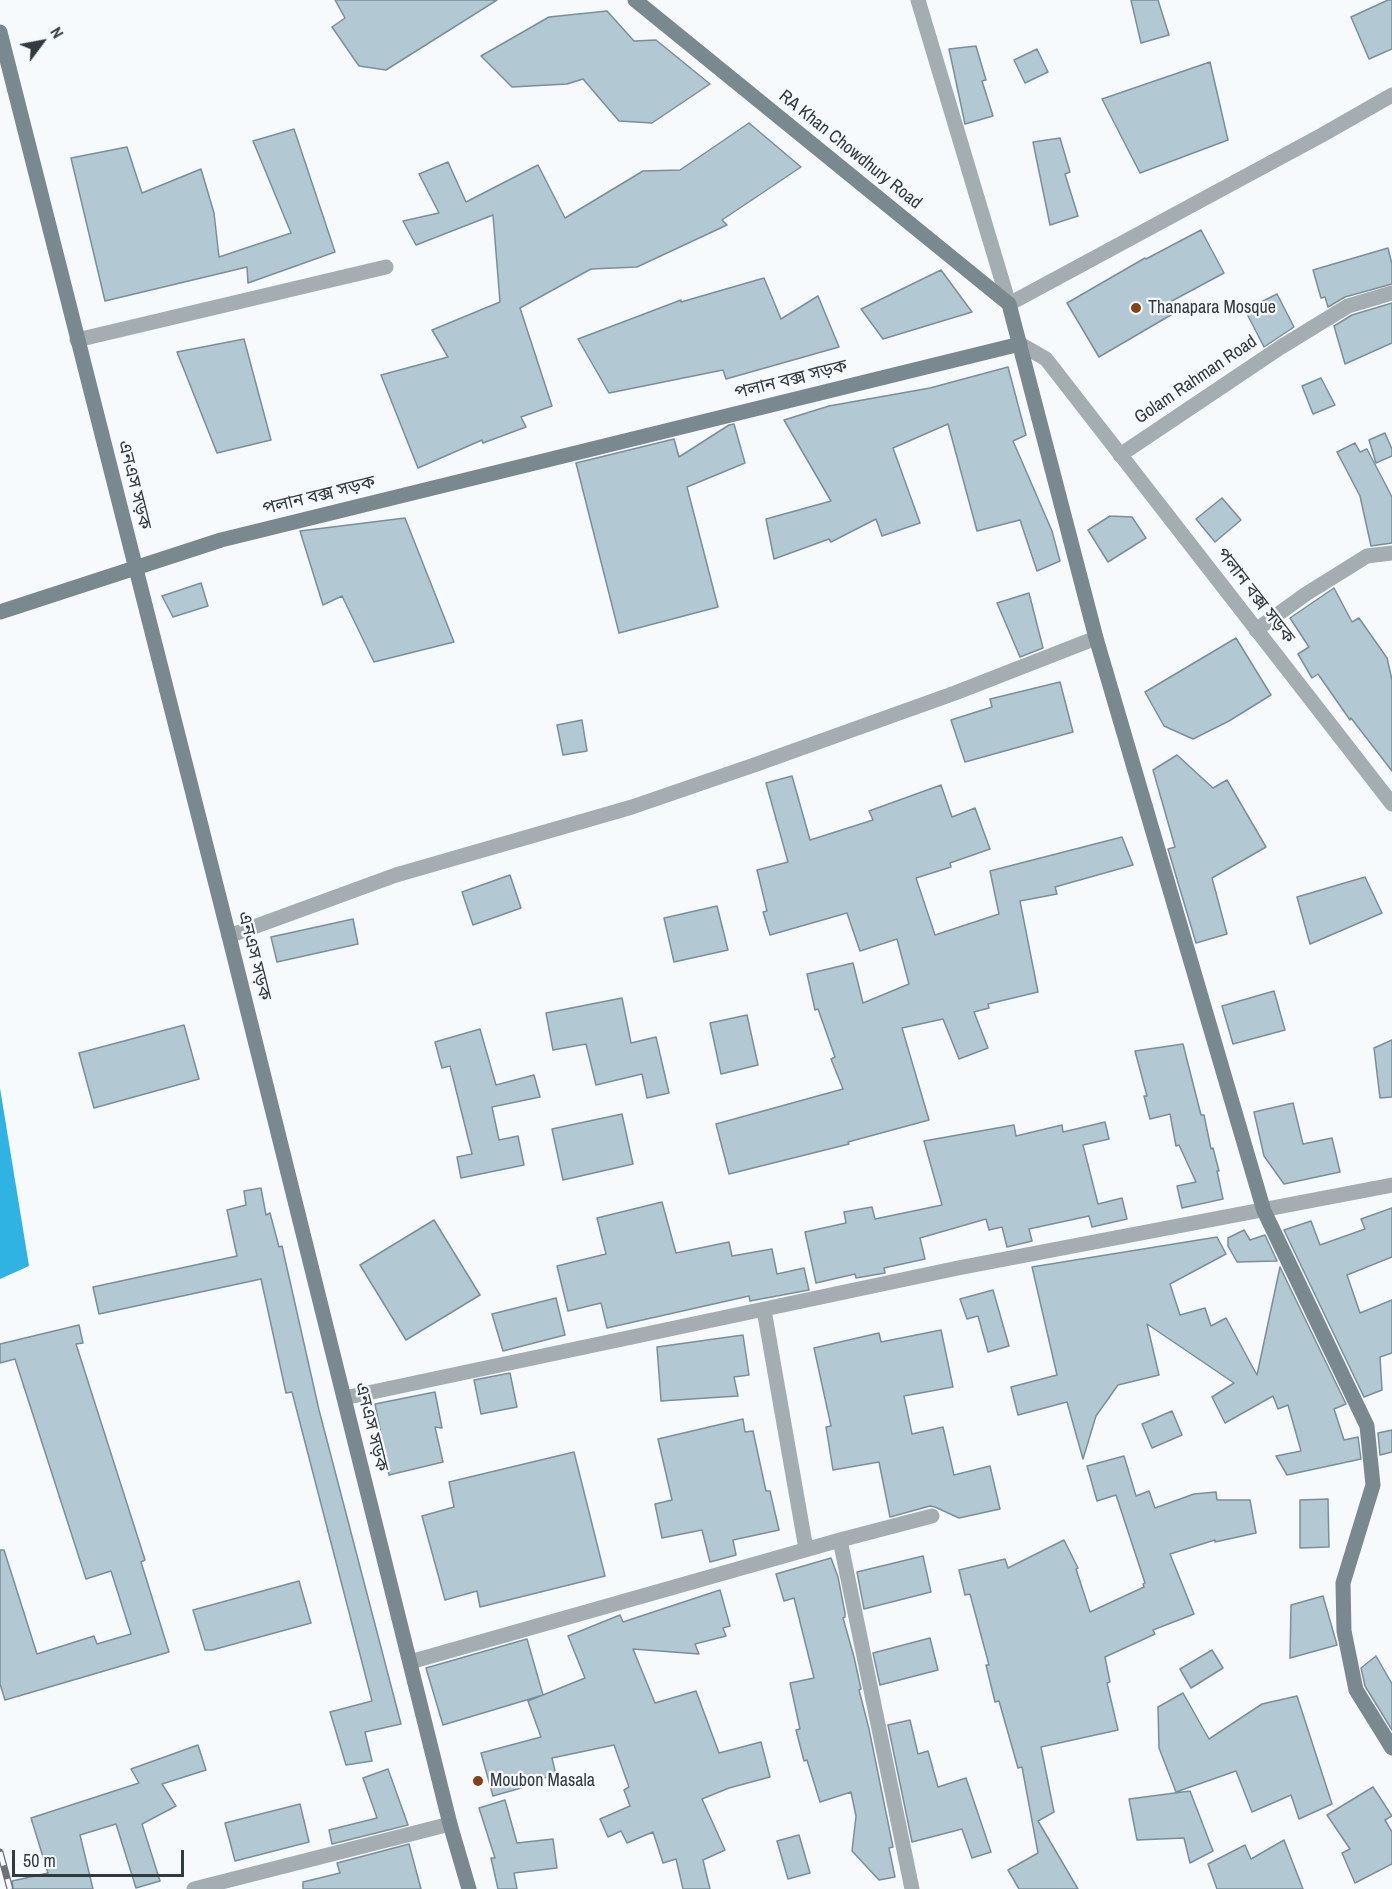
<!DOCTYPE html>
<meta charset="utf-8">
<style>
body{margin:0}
#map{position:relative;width:1392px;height:1889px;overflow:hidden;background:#f6fafd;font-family:"Archivo Narrow",sans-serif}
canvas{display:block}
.north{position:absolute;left:12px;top:12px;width:60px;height:60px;-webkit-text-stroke:4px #f6fafd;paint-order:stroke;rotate:58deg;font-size:16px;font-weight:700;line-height:24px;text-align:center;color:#313a3f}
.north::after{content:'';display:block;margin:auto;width:21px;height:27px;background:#313a3f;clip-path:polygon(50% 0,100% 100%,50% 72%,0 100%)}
.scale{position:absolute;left:12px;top:1850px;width:172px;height:27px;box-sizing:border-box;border:3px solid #313a3f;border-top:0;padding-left:8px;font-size:18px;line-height:21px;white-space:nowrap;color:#313a3f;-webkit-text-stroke:4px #f6fafd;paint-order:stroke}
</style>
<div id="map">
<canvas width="1392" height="1889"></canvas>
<div class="north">N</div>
<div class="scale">50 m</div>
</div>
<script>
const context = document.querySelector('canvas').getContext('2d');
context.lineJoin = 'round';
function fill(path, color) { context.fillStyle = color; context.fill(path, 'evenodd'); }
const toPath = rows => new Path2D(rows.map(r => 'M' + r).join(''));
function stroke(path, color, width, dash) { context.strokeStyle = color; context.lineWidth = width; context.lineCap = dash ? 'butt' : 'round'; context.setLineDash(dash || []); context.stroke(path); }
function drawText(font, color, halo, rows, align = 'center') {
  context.font = font + ' "Archivo Narrow","Noto Sans Bengali",sans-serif'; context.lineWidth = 4.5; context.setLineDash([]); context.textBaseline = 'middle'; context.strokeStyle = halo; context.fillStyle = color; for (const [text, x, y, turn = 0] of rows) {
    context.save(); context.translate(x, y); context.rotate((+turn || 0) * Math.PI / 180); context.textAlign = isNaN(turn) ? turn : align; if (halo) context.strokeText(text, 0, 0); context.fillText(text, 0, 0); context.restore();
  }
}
const water = toPath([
 [0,1088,29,1266,0,1279]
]);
const building = toPath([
 [335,0,497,0,386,70,359,66,332,27,345,18,335,0],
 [1131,0,1158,0,1169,35,1141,43,1131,0],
 [1388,0,1392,0,1392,49,1369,59,1351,17,1388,0],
 [607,11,634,41,656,40,710,84,652,123,619,121,583,79,567,84,512,87,481,56,549,17,607,11],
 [976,46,986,80,982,81,993,116,965,124,949,49,976,46],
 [1037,49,1048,72,1025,83,1014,60,1037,49],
 [1210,62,1228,140,1140,173,1102,99,1210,62],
 [749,123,801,167,722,220,727,225,637,267,591,269,520,308,552,406,521,417,526,427,483,443,482,440,418,468,381,375,448,357,432,330,500,302,493,215,416,245,403,221,439,213,419,174,448,162,466,202,538,165,565,218,643,171,680,170,749,123],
 [294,129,335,252,248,283,247,267,105,301,71,158,127,147,142,193,201,169,214,213,219,257,291,233,253,141,294,129],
 [1060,138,1070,172,1065,174,1078,216,1050,225,1033,142,1060,138],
 [1201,230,1224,273,1170,302,1176,312,1099,357,1067,303,1145,258,1146,259,1201,230],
 [1388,248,1392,264,1392,284,1345,297,1328,307,1325,297,1321,298,1313,270,1388,248],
 [941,270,972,312,883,339,861,309,941,270],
 [764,278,781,319,818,296,839,347,726,379,723,370,609,393,578,339,681,300,681,302,764,278],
 [1277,294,1294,327,1264,347,1245,310,1277,294],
 [1392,303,1392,343,1345,364,1334,326,1352,315,1392,303],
 [244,339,271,440,217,453,177,352,244,339],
 [1008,367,1026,435,1013,441,1052,531,1060,561,1037,571,1020,520,977,531,948,424,893,448,920,523,882,536,876,519,831,542,829,539,774,559,766,519,831,501,784,420,829,406,930,388,1008,367],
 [1321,378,1335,405,1313,414,1302,386,1321,378],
 [734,424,745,463,687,487,718,607,619,633,576,463,674,439,679,457,729,425,734,424],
 [1385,433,1392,449,1392,456,1376,463,1369,440,1385,433],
 [1355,443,1360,452,1367,449,1392,497,1392,543,1371,546,1360,496,1337,452,1355,443],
 [1222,498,1241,520,1215,542,1196,519,1222,498],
 [1110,516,1132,517,1146,538,1108,562,1088,530,1110,516],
 [405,518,454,642,374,662,342,596,323,605,300,531,405,518],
 [201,583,208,606,173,617,162,596,201,583],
 [1334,588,1352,622,1359,618,1387,658,1392,680,1392,771,1351,718,1350,720,1318,674,1312,678,1298,654,1309,647,1290,618,1334,588],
 [1029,593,1043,648,1020,657,997,603,1029,593],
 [1236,638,1271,695,1229,721,1193,739,1164,726,1145,692,1236,638],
 [1060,682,1073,732,965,762,951,720,992,707,990,699,1060,682],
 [582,720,587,751,563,755,557,725,582,720],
 [1177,755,1213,788,1227,780,1266,847,1212,878,1227,934,1196,943,1168,849,1175,847,1153,770,1177,755],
 [792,776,810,840,873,820,869,811,941,785,952,817,975,808,990,849,950,863,951,867,916,878,935,935,999,914,990,871,1122,837,1133,865,1055,887,1057,894,1020,901,1038,992,988,1004,989,1008,974,1012,988,1048,959,1059,943,1019,902,1028,929,1120,848,1142,849,1144,729,1174,716,1124,843,1089,831,1059,835,1057,818,1009,815,1010,807,974,853,963,863,1003,909,984,897,939,860,951,847,913,770,935,763,912,767,911,757,870,788,862,766,783,792,776],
 [510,875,521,908,473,925,462,892,510,875],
 [1365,877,1382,913,1310,944,1297,897,1365,877],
 [717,906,728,950,674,962,664,918,717,906],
 [353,919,358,944,277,962,271,937,353,919],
 [1274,991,1285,1030,1233,1044,1222,1006,1274,991],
 [622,998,631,1043,656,1037,669,1093,647,1098,642,1074,596,1085,586,1044,553,1050,546,1013,622,998],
 [747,1015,758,1065,721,1074,710,1023,747,1015],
 [184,1025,199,1079,94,1108,79,1053,184,1025],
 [480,1029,496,1085,534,1075,540,1097,492,1107,499,1140,518,1136,524,1165,461,1178,457,1157,472,1154,450,1066,442,1068,435,1042,480,1029],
 [1392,1040,1392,1097,1380,1098,1374,1048,1392,1040],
 [1183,1044,1201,1115,1204,1115,1211,1149,1213,1148,1219,1171,1217,1171,1223,1199,1182,1208,1177,1186,1196,1182,1179,1145,1176,1146,1170,1114,1150,1119,1144,1096,1147,1096,1135,1051,1183,1044],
 [1293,1103,1303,1144,1332,1138,1340,1172,1284,1184,1264,1156,1254,1112,1293,1103],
 [622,1114,633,1164,563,1180,552,1129,622,1114],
 [1105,1122,1109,1139,1083,1145,1098,1204,1122,1198,1127,1219,1092,1227,1089,1216,1029,1229,1032,1241,1007,1247,1002,1227,989,1230,986,1219,920,1238,925,1259,884,1268,885,1273,856,1278,855,1274,816,1283,805,1232,846,1223,844,1212,872,1207,875,1219,942,1205,924,1141,1014,1125,1016,1136,1062,1125,1063,1132,1105,1122],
 [261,1188,266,1215,270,1213,279,1247,282,1246,319,1410,401,1724,365,1732,372,1761,346,1765,330,1712,372,1701,292,1392,286,1393,261,1279,99,1314,93,1287,237,1256,227,1210,246,1205,244,1191,261,1188],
 [662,1202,676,1253,729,1242,732,1256,772,1249,777,1274,804,1268,809,1290,750,1301,749,1296,607,1328,601,1303,568,1311,557,1266,606,1254,597,1218,662,1202],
 [1392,1208,1392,1257,1347,1275,1360,1313,1392,1300,1392,1353,1380,1357,1382,1390,1364,1397,1284,1230,1311,1221,1320,1245,1365,1229,1361,1219,1392,1208],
 [434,1220,480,1295,406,1340,360,1265,434,1220],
 [1244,1230,1250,1240,1265,1235,1277,1261,1237,1262,1228,1246,1228,1238,1244,1230],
 [1217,1237,1226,1254,1170,1284,1180,1315,1205,1308,1211,1326,1226,1318,1257,1375,1280,1267,1346,1404,1334,1409,1344,1440,1358,1437,1361,1459,1287,1475,1276,1456,1301,1451,1288,1405,1278,1409,1273,1396,1225,1423,1212,1397,1234,1383,1147,1324,1159,1375,1118,1385,1096,1416,1083,1459,1067,1402,1018,1415,1011,1387,1057,1375,1032,1267,1217,1237],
 [993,1290,1009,1346,988,1352,978,1316,967,1319,960,1299,993,1290],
 [556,1298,565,1335,503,1351,492,1314,556,1298],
 [79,1325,83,1343,76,1344,145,1560,141,1562,169,1652,5,1700,0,1684,0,1550,4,1550,37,1654,94,1636,97,1644,131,1634,111,1571,86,1579,15,1359,0,1363,0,1344,79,1325],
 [941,1330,953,1387,904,1396,912,1434,943,1427,954,1475,990,1466,1000,1509,959,1518,935,1507,930,1506,890,1517,879,1462,833,1470,826,1427,831,1426,814,1348,879,1333,881,1342,941,1330],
 [743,1335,749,1375,734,1377,738,1396,661,1401,657,1347,743,1335],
 [510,1373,517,1407,481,1414,474,1380,510,1373],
 [435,1392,442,1428,435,1427,443,1462,389,1475,375,1404,435,1392],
 [1172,1411,1182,1435,1152,1448,1142,1424,1172,1411],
 [743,1419,745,1432,753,1431,766,1491,770,1491,779,1530,733,1540,736,1555,710,1562,702,1530,662,1538,655,1504,672,1500,658,1439,743,1419],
 [1392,1430,1392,1452,1380,1455,1378,1433,1392,1430],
 [574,1452,605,1576,480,1607,477,1591,445,1600,422,1516,454,1507,449,1482,574,1452],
 [1124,1456,1136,1496,1149,1491,1155,1508,1194,1494,1216,1492,1217,1500,1250,1500,1256,1533,1215,1542,1215,1540,1170,1554,1194,1614,1153,1630,1155,1634,1105,1657,1110,1682,1107,1683,1118,1730,1041,1747,1054,1812,1038,1821,1078,1889,1019,1889,1008,1870,1038,1853,1022,1767,1018,1768,999,1701,995,1702,986,1665,989,1665,970,1594,965,1595,959,1570,1005,1559,1008,1568,1064,1540,1078,1568,1076,1569,1090,1612,1144,1587,1143,1584,1145,1583,1116,1495,1097,1501,1087,1466,1124,1456],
 [1328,1499,1329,1547,1300,1548,1300,1500,1328,1499],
 [923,1556,931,1592,864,1609,857,1572,923,1556],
 [831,1558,838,1577,845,1613,845,1617,843,1618,854,1657,861,1689,859,1690,869,1729,893,1847,889,1848,895,1877,879,1880,852,1851,856,1816,851,1792,820,1802,807,1760,804,1761,796,1730,800,1729,790,1683,814,1678,794,1598,784,1601,776,1574,831,1558],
 [299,1581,311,1623,212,1650,205,1650,193,1610,299,1581],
 [720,1590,730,1626,723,1628,726,1636,695,1644,699,1654,633,1649,655,1703,696,1691,719,1753,761,1742,770,1777,729,1788,702,1799,725,1850,703,1860,710,1889,683,1889,676,1859,663,1863,653,1832,627,1843,621,1831,608,1837,600,1819,630,1806,624,1790,629,1787,614,1745,552,1758,556,1775,520,1784,521,1788,493,1796,481,1753,541,1737,528,1701,543,1695,443,1725,426,1668,527,1639,543,1695,585,1678,568,1636,620,1615,623,1622,720,1590],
 [1323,1596,1337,1645,1290,1658,1291,1605,1323,1596],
 [930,1638,938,1670,880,1685,873,1653,930,1638],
 [1212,1650,1223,1668,1191,1688,1180,1669,1212,1650],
 [1376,1656,1392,1684,1392,1730,1365,1686,1361,1668,1376,1656],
 [1183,1693,1209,1739,1262,1704,1297,1696,1332,1804,1299,1819,1291,1795,1252,1812,1236,1771,1176,1792,1159,1748,1158,1707,1183,1693],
 [910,1720,918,1754,928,1751,938,1787,966,1778,991,1852,972,1858,962,1829,912,1842,888,1725,910,1720],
 [198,1745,206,1770,162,1784,176,1806,142,1824,160,1881,136,1888,116,1824,80,1835,93,1889,13,1889,12,1881,48,1873,31,1818,139,1783,131,1769,198,1745],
 [388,1769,408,1825,332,1844,329,1830,377,1818,363,1778,388,1769],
 [1373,1787,1392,1816,1385,1820,1392,1832,1392,1864,1355,1883,1342,1853,1350,1849,1327,1815,1373,1787],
 [1190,1791,1213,1851,1190,1863,1184,1838,1137,1840,1129,1799,1190,1791],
 [505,1800,517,1843,553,1839,557,1868,514,1873,517,1889,498,1889,491,1858,495,1858,479,1808,505,1800],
 [300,1804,309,1842,235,1861,225,1823,300,1804],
 [799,1835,810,1873,788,1879,777,1841,799,1835],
 [1284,1840,1303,1889,1217,1889,1208,1864,1245,1845,1251,1859,1284,1840],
 [409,1844,421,1889,303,1889,303,1882,340,1873,337,1863,409,1844]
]);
const street = toPath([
 [918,0,1009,304,1322,135,1392,95],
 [77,340,386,267],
 [1020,344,1046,359,1392,804],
 [1120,455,1281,347,1348,306,1392,293],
 [1256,630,1306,594,1367,556,1392,553],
 [229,936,396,875,632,807,757,764,955,693,1096,638],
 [764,1310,806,1549],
 [344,1398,958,1268,1392,1185],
 [840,1540,912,1889],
 [410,1662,840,1540,932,1516],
 [194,1889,450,1824]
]);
const secondary = toPath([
 [635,0,1009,304,1096,638,1264,1211,1367,1426,1373,1485,1343,1583,1344,1631,1356,1690,1392,1748],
 [0,32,229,936,450,1824,469,1889],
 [0,612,221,540,1020,344]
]);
const rail = toPath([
 [0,1852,10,1889]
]);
const markers = [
 [1136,308,6,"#864119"],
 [478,1781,6,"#864119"]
];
const streetNames = [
 ["RA Khan Chowdhury Road",850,150,39],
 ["পলান বক্স সড়ক",791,380,-14],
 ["Golam Rahman Road",1196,380,-34],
 ["এনএস সড়ক",134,485,76],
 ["পলান বক্স সড়ক",319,496,-14],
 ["পলান বক্স সড়ক",1255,596,52],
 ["এনএস সড়ক",254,956,76],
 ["এনএস সড়ক",371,1427,76]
];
const poiNames = [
 ["Thanapara Mosque",1148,308],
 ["Moubon Masala",490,1781]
];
fill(water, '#2fb3e2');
fill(building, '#b2c8d3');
stroke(building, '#7a8f99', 1.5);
stroke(street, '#a4adb2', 15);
stroke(secondary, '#7a898f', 15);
stroke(rail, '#6a7276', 7);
stroke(rail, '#f6fafd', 4.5, [14]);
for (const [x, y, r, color] of markers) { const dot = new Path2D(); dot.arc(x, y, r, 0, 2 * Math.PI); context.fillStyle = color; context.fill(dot); stroke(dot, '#f6fafd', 2); }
drawText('18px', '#313a3f', '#f6fafd', streetNames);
drawText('18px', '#313a3f', '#f6fafd', poiNames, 'left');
</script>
